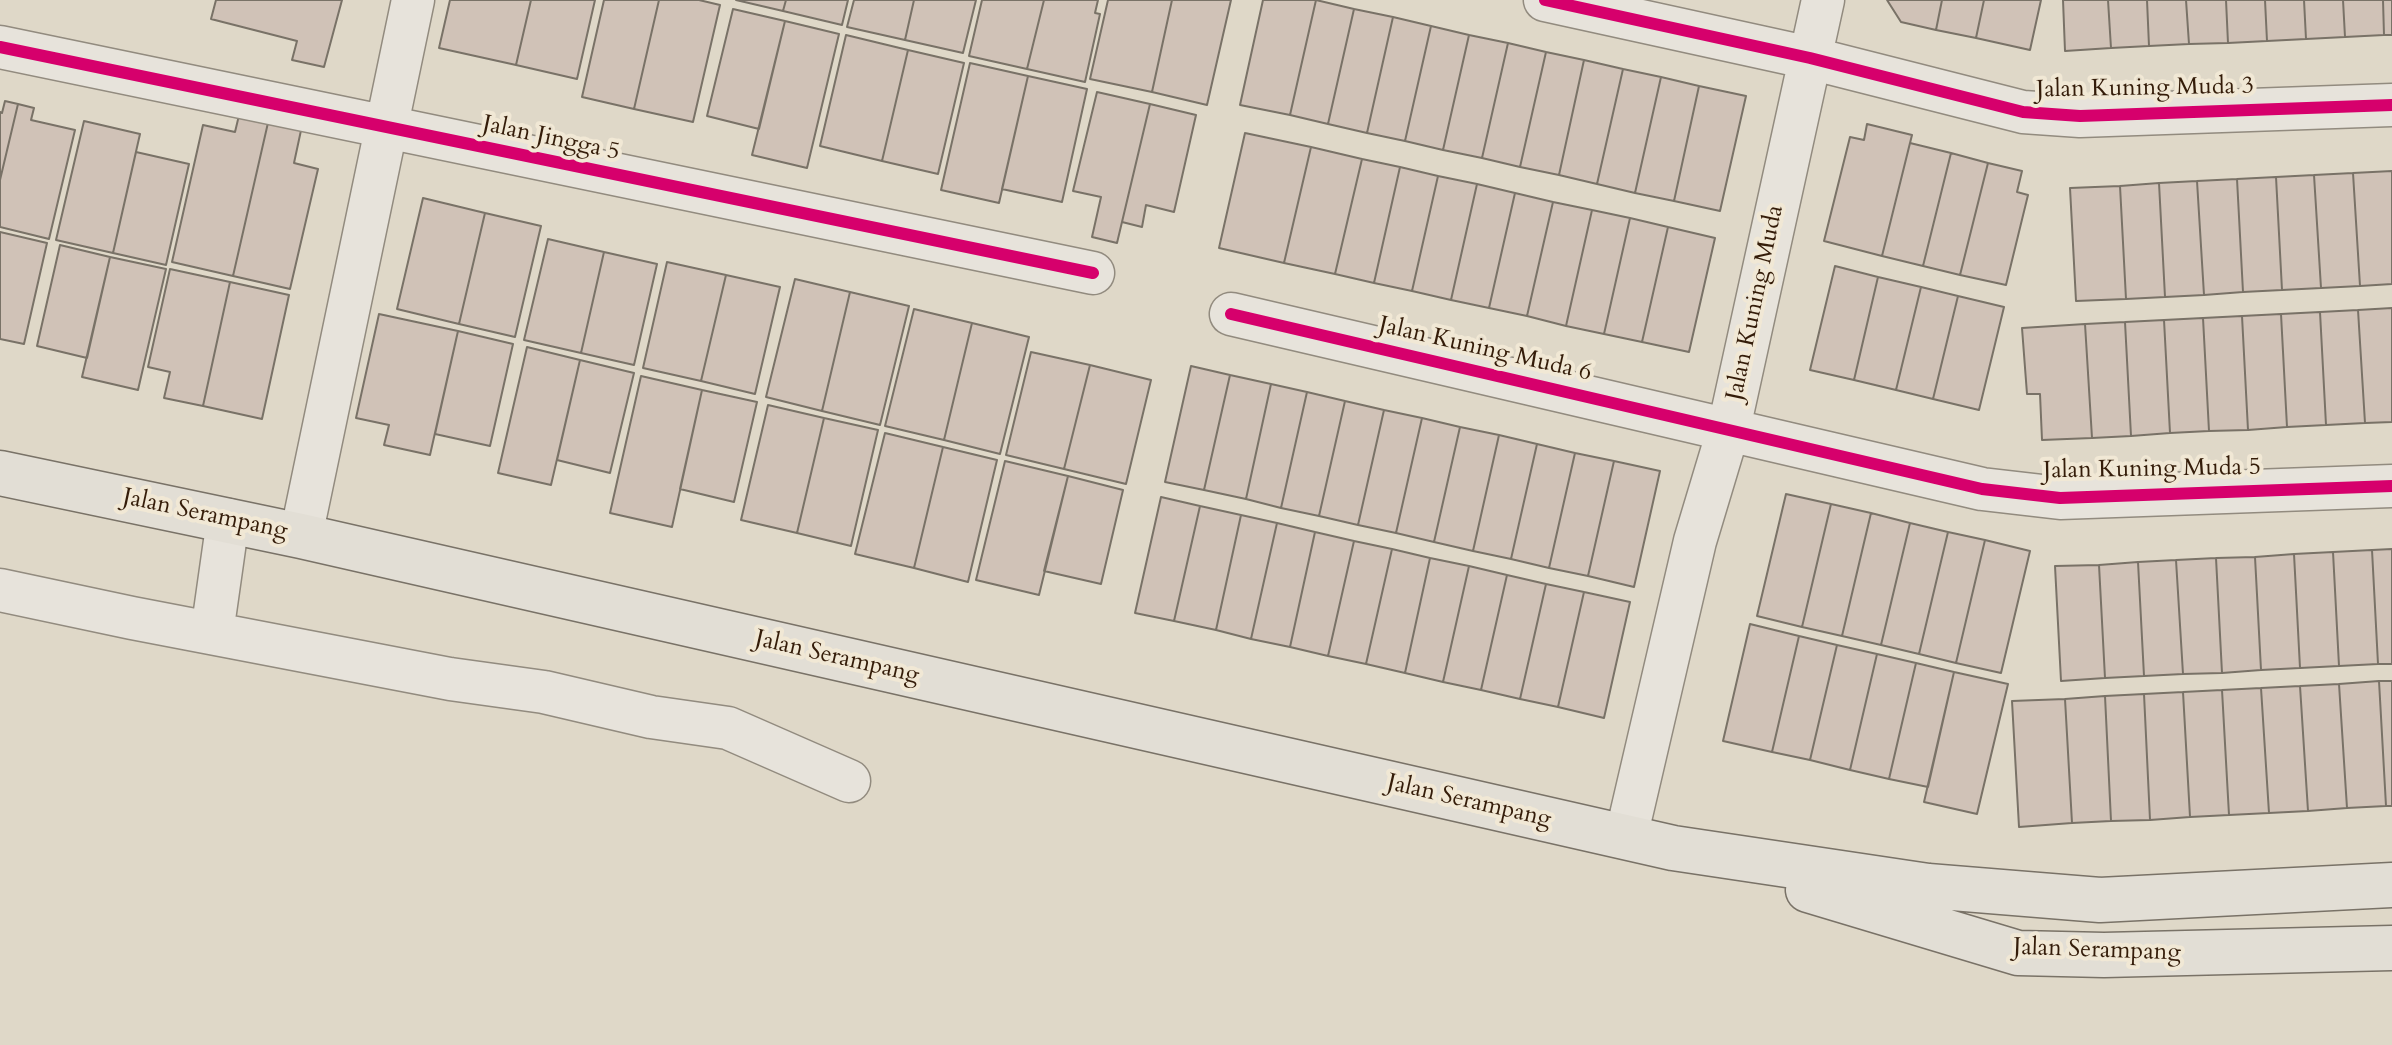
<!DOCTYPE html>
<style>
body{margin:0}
canvas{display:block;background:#dfd8c8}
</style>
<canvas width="2392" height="1045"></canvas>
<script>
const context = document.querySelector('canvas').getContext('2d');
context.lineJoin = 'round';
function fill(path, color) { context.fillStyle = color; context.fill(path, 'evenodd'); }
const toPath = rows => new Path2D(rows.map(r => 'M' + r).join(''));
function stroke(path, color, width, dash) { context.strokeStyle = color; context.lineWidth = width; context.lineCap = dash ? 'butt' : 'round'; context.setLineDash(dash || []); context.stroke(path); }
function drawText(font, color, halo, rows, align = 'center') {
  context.font = font + ' Cardo,serif'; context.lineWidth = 8; context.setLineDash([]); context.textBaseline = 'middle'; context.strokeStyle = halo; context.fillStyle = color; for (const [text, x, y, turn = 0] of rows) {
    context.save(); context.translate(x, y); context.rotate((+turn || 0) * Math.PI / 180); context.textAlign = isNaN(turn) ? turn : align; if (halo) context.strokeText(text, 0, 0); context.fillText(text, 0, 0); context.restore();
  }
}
const building = toPath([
 [216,0,342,0,324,67,292,60,297,41,211,19,216,0],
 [450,0,531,0,516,65,439,48,450,0],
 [531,0,595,0,577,79,516,65,531,0],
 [604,0,659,0,634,109,582,97,604,0],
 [659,0,699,0,720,5,693,122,634,109,659,0],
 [736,0,786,0,783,11,736,0],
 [786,0,848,0,842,25,783,11,786,0],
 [854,0,914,0,905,40,847,27,854,0],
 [914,0,976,0,963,53,905,40,914,0],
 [982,0,1044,0,1027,69,969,56,982,0],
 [1044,0,1098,0,1095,13,1100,14,1085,82,1027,69,1044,0],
 [1108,0,1172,0,1152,92,1090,79,1108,0],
 [1172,0,1231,0,1207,105,1152,92,1172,0],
 [1263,0,1316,0,1290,115,1240,105,1263,0],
 [1316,0,1354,9,1328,124,1290,115,1316,0],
 [1887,0,1942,0,1936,30,1901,22,1887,0],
 [1942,0,1984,0,1976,38,1936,30,1942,0],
 [1984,0,2041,0,2030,50,1976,38,1984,0],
 [2063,0,2108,0,2111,48,2065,51,2063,0],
 [2108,0,2147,0,2149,46,2111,48,2108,0],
 [2147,0,2186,0,2189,44,2149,46,2147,0],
 [2186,0,2226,0,2228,43,2189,44,2186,0],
 [2226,0,2265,0,2267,41,2228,43,2226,0],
 [2265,0,2304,0,2306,39,2267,41,2265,0],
 [2304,0,2343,0,2345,37,2306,39,2304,0],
 [2343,0,2383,0,2384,35,2345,37,2343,0],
 [2383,0,2392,0,2392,35,2384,35,2383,0],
 [733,9,785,21,759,129,707,116,733,9],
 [1354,9,1393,17,1367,133,1328,124,1354,9],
 [1393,17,1431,26,1405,141,1367,133,1393,17],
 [785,21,839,34,807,168,752,155,785,21],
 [1431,26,1469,35,1443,150,1405,141,1431,26],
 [846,35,908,50,882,161,820,146,846,35],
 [1469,35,1508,43,1482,158,1443,150,1469,35],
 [1508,43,1546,52,1520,167,1482,158,1508,43],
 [908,50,964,63,938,174,882,161,908,50],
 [1546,52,1584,60,1559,175,1520,167,1546,52],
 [1584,60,1623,69,1597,184,1559,175,1584,60],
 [970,63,1028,76,999,203,941,190,970,63],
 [1623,69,1661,77,1635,193,1597,184,1623,69],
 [1028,76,1087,89,1062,202,1002,189,1028,76],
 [1661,77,1699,86,1674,201,1635,193,1661,77],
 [1699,86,1746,96,1720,211,1674,201,1699,86],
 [1097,92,1150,104,1117,243,1092,237,1101,197,1073,191,1097,92],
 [5,101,18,104,0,180,0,112,2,113,5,101],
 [18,104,34,108,31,120,75,130,49,239,0,227,0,180,18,104],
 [1150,104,1196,115,1174,212,1146,205,1142,227,1122,222,1150,104],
 [241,107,270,114,233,276,172,262,203,125,235,132,241,107],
 [270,114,303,121,294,163,318,169,290,289,233,276,270,114],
 [84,121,140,134,113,253,56,240,84,121],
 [1867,124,1912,135,1882,256,1824,241,1850,137,1864,140,1867,124],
 [1245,133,1311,147,1284,263,1219,248,1245,133],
 [1910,143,1951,153,1923,266,1882,256,1910,143],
 [1311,147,1362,159,1335,274,1284,263,1311,147],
 [136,152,189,164,166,265,113,253,136,152],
 [1951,153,1988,163,1960,275,1923,266,1951,153],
 [1362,159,1400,167,1374,283,1335,274,1362,159],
 [1988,163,2022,171,2017,192,2028,195,2006,285,1960,275,1988,163],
 [1400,167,1438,176,1412,291,1374,283,1400,167],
 [2392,171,2392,284,2360,286,2353,173,2392,171],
 [2353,173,2360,286,2321,288,2314,175,2353,173],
 [2314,175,2321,288,2282,290,2276,177,2314,175],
 [1438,176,1477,184,1451,300,1412,291,1438,176],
 [2276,177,2282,290,2243,292,2237,179,2276,177],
 [2237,179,2243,292,2204,295,2197,181,2237,179],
 [2197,181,2204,295,2165,297,2159,183,2197,181],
 [2159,183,2165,297,2126,299,2120,186,2159,183],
 [1477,184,1515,193,1489,308,1451,300,1477,184],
 [2120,186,2126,299,2076,301,2070,188,2120,186],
 [1515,193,1553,202,1527,316,1489,308,1515,193],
 [423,198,485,213,459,324,397,309,423,198],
 [1553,202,1592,210,1566,326,1527,316,1553,202],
 [1592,210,1630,218,1604,334,1566,326,1592,210],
 [485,213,541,226,515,337,459,324,485,213],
 [1630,218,1668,227,1642,342,1604,334,1630,218],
 [1668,227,1715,238,1689,352,1642,342,1668,227],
 [0,232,47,243,24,344,0,339,0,232],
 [548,239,604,252,581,353,524,340,548,239],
 [60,245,110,257,87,358,37,346,60,245],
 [604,252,657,264,634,365,581,353,604,252],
 [110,257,166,269,138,390,82,377,110,257],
 [667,262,726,275,701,381,643,368,667,262],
 [1835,266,1878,277,1854,380,1810,370,1835,266],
 [170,269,230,282,203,406,164,398,170,372,148,367,170,269],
 [726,275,780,287,755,394,701,381,726,275],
 [1878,277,1921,287,1896,390,1854,380,1878,277],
 [795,279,850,292,822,411,766,397,795,279],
 [230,282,289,295,262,419,203,406,230,282],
 [1921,287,1958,296,1933,399,1896,390,1921,287],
 [850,292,909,306,880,425,822,411,850,292],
 [1958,296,2004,307,1979,410,1933,399,1958,296],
 [2392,308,2392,422,2365,423,2358,310,2392,308],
 [914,309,972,323,944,440,885,426,914,309],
 [2358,310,2365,423,2326,425,2320,312,2358,310],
 [2320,312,2326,425,2287,427,2281,314,2320,312],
 [379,314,458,331,430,455,384,445,389,425,356,418,379,314],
 [2281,314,2287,427,2248,430,2242,316,2281,314],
 [2242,316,2248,430,2209,431,2203,318,2242,316],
 [2203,318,2209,431,2170,433,2164,320,2203,318],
 [2164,320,2170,433,2131,436,2125,322,2164,320],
 [2125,322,2131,436,2092,438,2085,324,2125,322],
 [972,323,1029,337,1000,454,944,440,972,323],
 [2085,324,2092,438,2042,440,2040,394,2027,394,2022,328,2085,324],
 [458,331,513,344,490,446,435,434,458,331],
 [527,347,580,360,551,485,498,473,527,347],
 [1031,352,1090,365,1064,469,1006,455,1031,352],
 [580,360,634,373,610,473,557,460,580,360],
 [1090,365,1151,380,1126,484,1064,469,1090,365],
 [1191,366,1230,375,1204,490,1165,482,1191,366],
 [1230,375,1271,384,1246,499,1204,490,1230,375],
 [641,376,702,390,672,527,610,513,641,376],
 [1271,384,1307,392,1281,508,1246,499,1271,384],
 [702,390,757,402,734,502,680,489,702,390],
 [1307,392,1345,401,1319,516,1281,508,1307,392],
 [1345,401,1384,410,1358,525,1319,516,1345,401],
 [768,405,824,418,797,533,741,520,768,405],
 [1384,410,1422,418,1396,533,1358,525,1384,410],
 [824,418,878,430,851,546,797,533,824,418],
 [1422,418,1460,427,1434,542,1396,533,1422,418],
 [1460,427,1499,435,1473,551,1434,542,1460,427],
 [885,433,943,447,914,568,855,554,885,433],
 [1499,435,1537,444,1511,559,1473,551,1499,435],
 [1537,444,1575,453,1549,568,1511,559,1537,444],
 [943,447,997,460,968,582,914,568,943,447],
 [1575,453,1614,461,1588,576,1549,568,1575,453],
 [1005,461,1068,476,1039,595,976,580,1005,461],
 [1614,461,1660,471,1634,587,1588,576,1614,461],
 [1068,476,1123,490,1101,584,1044,571,1068,476],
 [1786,494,1831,504,1802,627,1757,616,1786,494],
 [1161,497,1200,506,1174,621,1135,613,1161,497],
 [1831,504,1871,513,1842,636,1802,627,1831,504],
 [1200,506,1241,515,1216,630,1174,621,1200,506],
 [1871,513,1910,523,1881,645,1842,636,1871,513],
 [1241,515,1277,523,1251,639,1216,630,1241,515],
 [1277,523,1315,532,1290,647,1251,639,1277,523],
 [1910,523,1948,532,1919,654,1881,645,1910,523],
 [1315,532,1354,541,1328,656,1290,647,1315,532],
 [1948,532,1985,540,1956,663,1919,654,1948,532],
 [1985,540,2030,551,2001,673,1956,663,1985,540],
 [1354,541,1392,549,1366,664,1328,656,1354,541],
 [1392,549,1430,558,1405,673,1366,664,1392,549],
 [2392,549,2392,664,2378,664,2372,550,2392,549],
 [2372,550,2378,664,2339,666,2333,552,2372,550],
 [2333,552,2339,666,2300,668,2294,554,2333,552],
 [2294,554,2300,668,2261,670,2255,557,2294,554],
 [2255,557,2261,670,2222,673,2216,558,2255,557],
 [1430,558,1469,566,1443,682,1405,673,1430,558],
 [2216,558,2222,673,2183,674,2176,560,2216,558],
 [2176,560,2183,674,2144,676,2138,562,2176,560],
 [2138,562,2144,676,2105,678,2099,565,2138,562],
 [2099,565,2105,678,2061,681,2055,566,2099,565],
 [1469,566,1507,575,1481,690,1443,682,1469,566],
 [1507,575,1546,584,1520,699,1481,690,1507,575],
 [1546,584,1584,592,1558,707,1520,699,1546,584],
 [1584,592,1630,602,1604,718,1558,707,1584,592],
 [1750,624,1799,636,1772,752,1723,741,1750,624],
 [1799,636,1837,645,1810,760,1772,752,1799,636],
 [1837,645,1877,654,1850,770,1810,760,1837,645],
 [1877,654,1916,663,1889,779,1850,770,1877,654],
 [1916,663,1954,672,1928,787,1889,779,1916,663],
 [1954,672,2008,684,1977,814,1924,802,1954,672],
 [2379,681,2386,806,2347,808,2339,684,2379,681],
 [2379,681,2392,681,2392,806,2386,806,2379,681],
 [2339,684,2347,808,2308,811,2300,686,2339,684],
 [2300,686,2308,811,2269,813,2261,688,2300,686],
 [2261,688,2269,813,2229,815,2222,690,2261,688],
 [2222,690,2229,815,2190,817,2183,692,2222,690],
 [2183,692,2190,817,2150,820,2144,694,2183,692],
 [2144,694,2150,820,2111,821,2105,696,2144,694],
 [2105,696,2111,821,2072,823,2065,699,2105,696],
 [2065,699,2072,823,2019,827,2012,701,2065,699]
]);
const minor = toPath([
 [1545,0,1810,58,2023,112,2080,116,2392,105],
 [0,47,1093,273],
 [1231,314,1982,489,2060,498,2392,486],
 [301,536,413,0],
 [0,590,132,618,450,679,544,692,651,717,728,728,849,781],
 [212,633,228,520],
 [1626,837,1695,541,1729,428,1823,0]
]);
const major = toPath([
 [0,473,301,536,1673,848,1928,886,2100,900,2392,885],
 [1808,890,2018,953,2104,955,2392,948]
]);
const cycleway = toPath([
 [1545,0,1810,58,2023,112,2080,116,2392,105],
 [0,47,1093,273],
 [1231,314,1982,489,2060,498,2392,486]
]);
const streetNames = [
 ["Jalan Kuning Muda 3",2145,89,-1],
 ["Jalan Jingga 5",551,139,12],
 ["Jalan Kuning Muda",1756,303,-78],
 ["Jalan Kuning Muda 6",1485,350,13],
 ["Jalan Kuning Muda 5",2152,470,-1],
 ["Jalan Serampang",205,515,12],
 ["Jalan Serampang",837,658,13],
 ["Jalan Serampang",1469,802,13],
 ["Jalan Serampang",2097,951,2]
];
fill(building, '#d0c2b7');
stroke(building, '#797267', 2);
stroke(minor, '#928b7f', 45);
stroke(major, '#797267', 47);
stroke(minor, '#e7e3db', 42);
stroke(major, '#e2ded5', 44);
stroke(cycleway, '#d6006c', 12);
drawText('24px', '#341c09', '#f1e8d5', streetNames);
</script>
